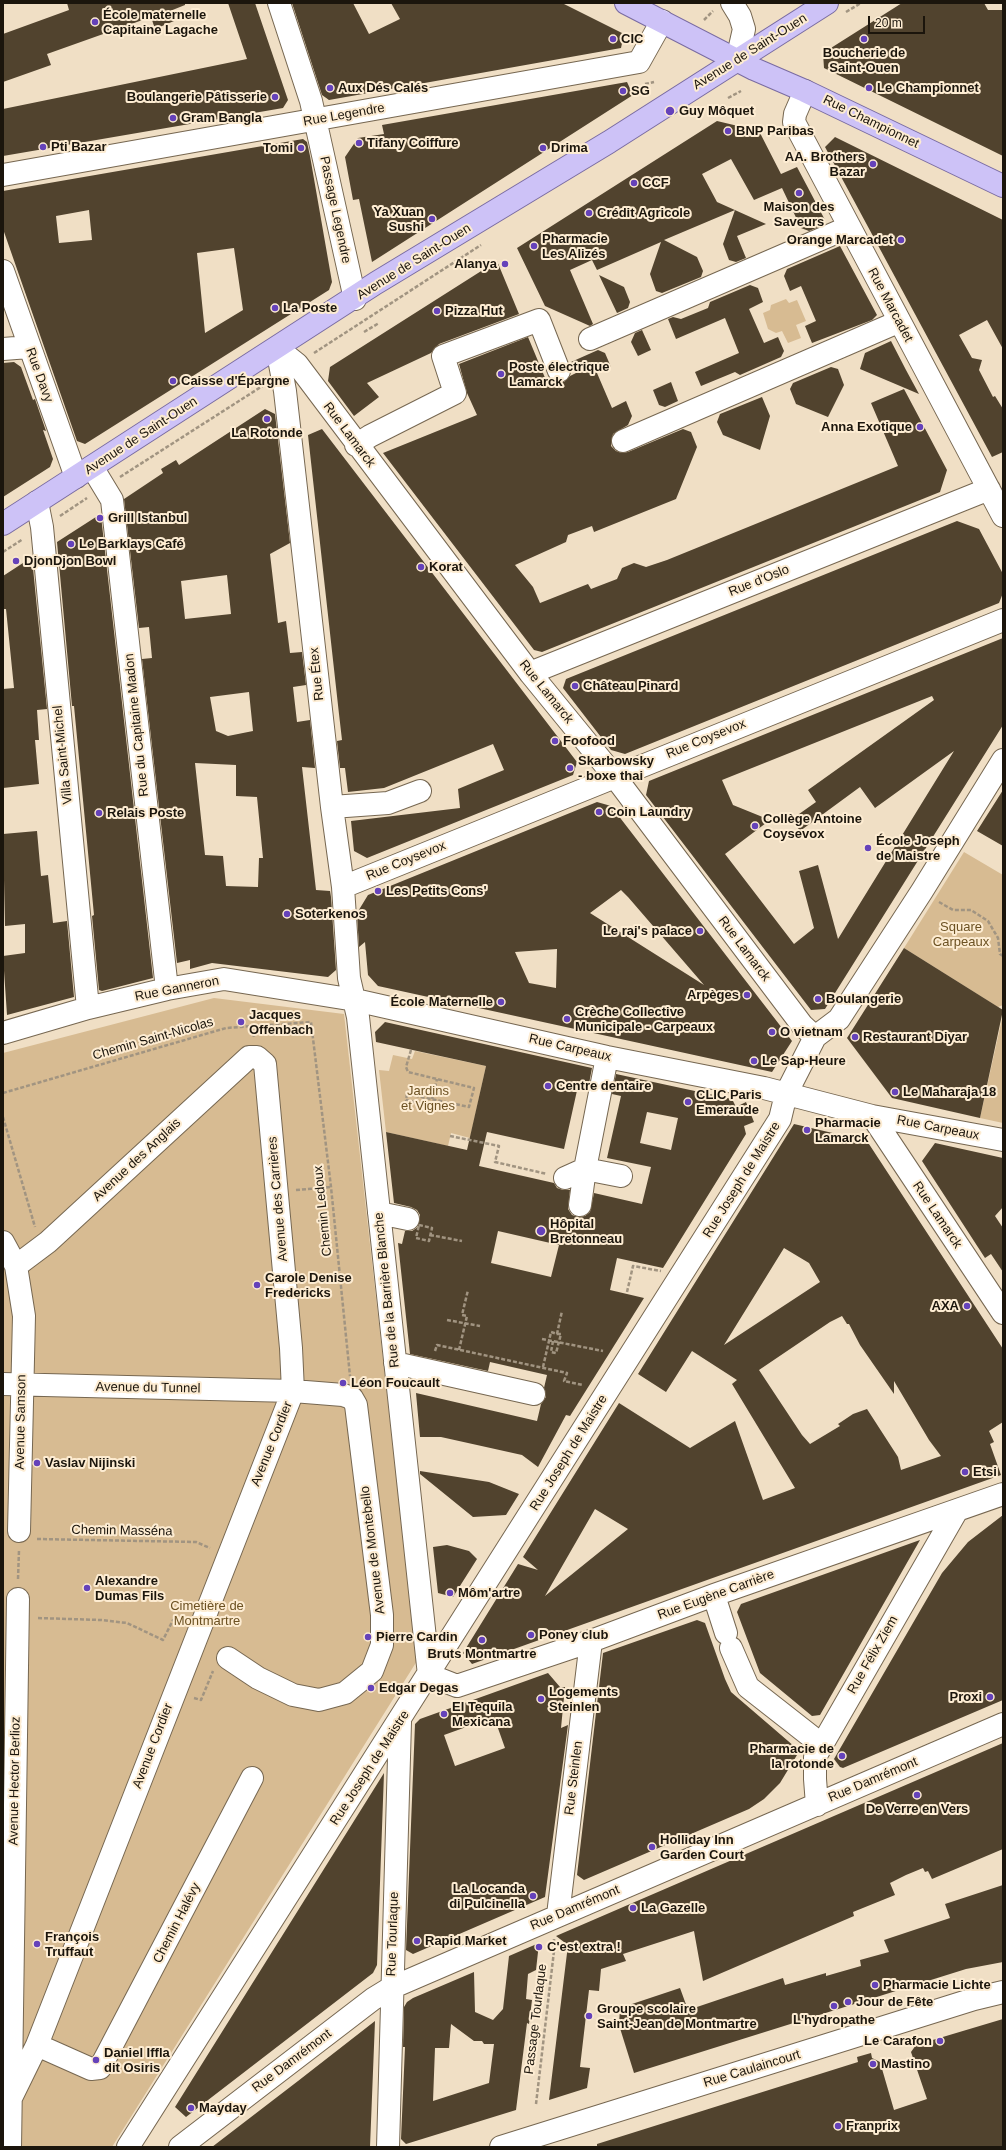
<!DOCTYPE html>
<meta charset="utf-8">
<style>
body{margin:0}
#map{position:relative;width:1006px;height:2150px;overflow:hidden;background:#f0dfc5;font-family:Helvetica,sans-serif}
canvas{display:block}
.frame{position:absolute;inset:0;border:4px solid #1b150c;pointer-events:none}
.scale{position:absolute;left:868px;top:16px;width:57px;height:18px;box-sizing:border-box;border:2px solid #1b150c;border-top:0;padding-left:5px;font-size:12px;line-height:14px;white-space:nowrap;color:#1b150c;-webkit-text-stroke:3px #fdecd2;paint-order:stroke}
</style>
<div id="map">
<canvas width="1006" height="2150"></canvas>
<div class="frame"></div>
<div class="scale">20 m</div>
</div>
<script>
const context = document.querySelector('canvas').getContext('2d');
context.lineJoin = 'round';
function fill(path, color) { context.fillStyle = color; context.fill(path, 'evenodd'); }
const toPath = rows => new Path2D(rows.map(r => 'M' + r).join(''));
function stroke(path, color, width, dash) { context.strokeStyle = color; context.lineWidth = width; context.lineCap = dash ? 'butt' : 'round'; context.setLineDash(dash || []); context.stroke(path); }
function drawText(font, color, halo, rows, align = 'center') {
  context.font = font + ' Helvetica,sans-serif'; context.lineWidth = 4; context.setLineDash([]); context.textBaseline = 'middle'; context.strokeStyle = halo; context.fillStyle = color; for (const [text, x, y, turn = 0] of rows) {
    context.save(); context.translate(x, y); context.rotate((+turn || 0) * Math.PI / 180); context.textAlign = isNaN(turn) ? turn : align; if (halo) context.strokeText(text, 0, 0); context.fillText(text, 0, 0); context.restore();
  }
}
const green = toPath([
 [786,299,789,303,797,300,806,321,796,325,801,338,788,343,782,331,776,333,768,329,763,313,770,310,771,305],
 [964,852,1003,875,1003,1005,998,1007,904,948],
 [214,998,344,1014,417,1661,112,2147,3,2147,3,1053],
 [1003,1014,1003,1123,980,1118],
 [415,1051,486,1066,470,1138,451,1133,448,1146,386,1132,379,1070,389,1071,393,1055,412,1059]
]);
const building = toPath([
 [67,3,185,3,185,5,170,11,174,21,155,29,151,17,47,54,51,65,3,82,3,34,69,10],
 [228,3,255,3,288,100,283,108,3,156,3,109,247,59],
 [292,3,353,3,369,34,400,19,391,3,562,3,624,34,621,48,329,100,322,95],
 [902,3,984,3,988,10,1003,10,1003,156,824,68,823,53],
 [627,82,633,95,372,262,359,199,353,200,345,157,358,138,384,134,382,125],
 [717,121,759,131,781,174,797,167,825,220,823,225,809,231,801,228,782,188,754,200,731,159,702,174,717,202,766,224,737,236,746,258,736,262,729,260,723,244,735,210,664,240,697,257,703,271,701,277,662,293,656,291,650,274,661,242,597,270,592,260,570,270,593,324,590,326,545,306,517,248],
 [835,137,1003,220,1003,349,987,320,959,335,972,358,982,360,979,370,993,397,995,396,1003,409,1003,452,992,457,825,147],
 [303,139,307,142,310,156,332,282,329,290,85,444,77,441,3,229,3,191],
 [89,210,92,240,59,243,56,216],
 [234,248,243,310,205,333,197,253],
 [840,246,877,315,872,320,812,343,805,326,816,321,801,286,790,291,784,276,787,269],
 [497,261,519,314,439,344,431,353,367,383,379,397,354,416,328,381,330,367],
 [599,275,624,287,630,302,628,308,617,313],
 [750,285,758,288,763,302,749,309,764,343,778,337,784,351,781,357,740,375,735,372,701,386,695,372,739,353,725,318,676,339,668,319,673,317,681,319,708,308,710,302],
 [642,330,651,350,638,356,631,342,635,333],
 [528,337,548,385,554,382,564,382,570,376,576,373,571,362,598,350,605,353,611,367,597,373,612,408,626,401,632,416,628,425,613,434,611,446,616,451,622,453,628,452,683,429,691,432,697,447,676,499,594,532,592,526,568,535,566,542,515,565,533,587,540,603,588,584,591,589,617,579,622,568,634,563,646,567,667,560,898,466,871,403,904,389,947,470,940,492,542,652,534,650,383,453,477,415,467,393,459,364],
 [891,341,906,370,919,394,860,369,865,353],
 [14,362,21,367,33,400,35,399,46,431,43,430,53,459,50,467,3,497,3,363],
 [831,367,838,369,844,385,828,417,796,404,790,389,793,383],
 [671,382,678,401,665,407,659,405,653,390],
 [762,397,770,416,760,450,723,435,717,422,720,414],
 [265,409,275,414,290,543,270,554,278,623,286,621,290,653,302,652,306,685,293,687,297,722,310,720,315,768,302,767,316,890,330,891,331,897,336,970,328,977,212,963,190,969,190,960,177,963,142,659,152,658,149,627,139,628,124,499,163,473,161,469,176,460,179,465],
 [227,575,231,614,185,619,181,581],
 [249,692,253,731,228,736,216,731,210,697],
 [195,763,236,765,236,796,257,797,263,858,259,858,258,887,226,886,223,856,205,855],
 [322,429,577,762,573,775,367,858,354,851,351,821,460,808,458,789,504,770,493,744,384,788,348,792,345,768,340,768,337,741,342,740,339,714,308,435],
 [99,515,101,516,153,978,102,991,99,990,92,916,94,915,74,706,72,706,57,542],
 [957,521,979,529,1003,574,1003,593,999,603,625,754,611,750,563,688,566,679],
 [23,563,33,568,47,709,37,710,39,740,35,740,39,784,3,788,3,689,14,688,6,609,3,609,3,576],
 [1003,638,1003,725,825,1009,811,1010,646,795,649,781],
 [932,696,934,700,808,790,816,802,792,819,800,831,860,787,875,808,954,751,838,939,818,865,799,871,814,928,794,944,725,854,770,820,733,805,722,780],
 [1003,790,1003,846,977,831],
 [597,802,611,806,792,1041,772,1072,378,986,368,975,365,942,359,947,357,913,368,895],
 [621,890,628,897,704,985,590,913],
 [557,949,556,988,529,983,515,952],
 [37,831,41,876,48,875,53,923,67,921,74,997,7,1015,3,956,25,953,25,924,5,926,3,834],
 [904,948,1003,1010,980,1118,892,1098,847,1038],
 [385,1022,592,1068,588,1089,578,1086,564,1149,487,1132,479,1166,554,1183,557,1188,563,1190,570,1190,568,1209,572,1215,578,1217,585,1216,590,1212,594,1193,642,1204,651,1167,607,1158,621,1096,612,1094,616,1074,732,1099,736,1107,746,1102,754,1122,744,1126,746,1134,663,1268,617,1258,610,1290,644,1298,570,1416,566,1415,538,1467,522,1455,441,1437,420,1437,416,1393,537,1421,541,1404,546,1397,544,1388,547,1375,490,1362,488,1371,410,1354,398,1243,402,1244,405,1231,412,1231,418,1227,420,1215,417,1210,411,1207,394,1203,386,1132,467,1150,486,1066,376,1042,375,1032],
 [647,1112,678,1118,671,1150,640,1143],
 [498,1231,559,1245,551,1277,491,1263],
 [794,1124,867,1141,1003,1349,1003,1422,989,1431,994,1442,990,1444,1001,1475,472,1664,463,1653,518,1564,538,1570,523,1557,619,1403,690,1448,735,1421,763,1500,795,1488,732,1384,737,1380,692,1351,666,1392,638,1374],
 [784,1248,809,1263,820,1282,724,1345],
 [842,1316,847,1324,849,1324,860,1345,894,1394,894,1381,929,1440,941,1456,901,1470,898,1457,867,1409,853,1414,838,1424,840,1426,810,1444,802,1435,759,1370,830,1322],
 [595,1509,628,1529,545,1596,553,1582],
 [935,1143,1003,1158,1003,1207,995,1216,1003,1228,1003,1272,991,1254,985,1258,922,1161],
 [420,1471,489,1482,519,1494,506,1515,473,1517,420,1474],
 [1003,1515,1003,1700,843,1768,840,1767,834,1759,942,1573,968,1542],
 [920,1540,820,1715,812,1716,760,1673,737,1612,741,1604],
 [447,1545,469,1551,477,1559,453,1597,438,1593,433,1547],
 [697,1620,705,1623,725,1679,731,1692,795,1747,797,1755,780,1783,764,1799,749,1809,584,1880,577,1875,603,1653],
 [548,1673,560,1687,565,1687,561,1728,568,1725,545,1897,413,1954,406,1950,415,1724,420,1719],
 [494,1717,505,1748,455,1766,444,1735],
 [1003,1743,1003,1849,932,1879,928,1871,925,1872,923,1868,906,1875,890,1883,895,1895,853,1912,854,1916,703,1981,694,1931,623,1954,626,1961,601,1969,599,1991,589,1990,580,2067,590,2068,587,2088,549,2100,568,1945,556,1936],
 [384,1773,377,1965,373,1973,186,2117,175,2107],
 [1003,1885,1003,1962,966,1969,634,2073,619,2025,620,2008,680,1988,688,2010,783,1978,785,1985,826,1973,826,1976,861,1966,860,1960,889,1952,884,1940,950,1918,945,1904],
 [539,1943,536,1970,528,1974,526,1999,532,2000,529,2024,527,2023,516,2110,406,2144,401,2139,405,2047,403,2047,404,2007,407,2002,413,1998,474,1972,475,2012,493,2020,503,2009,509,1956],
 [451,2024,474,2041,482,2041,484,2044,494,2044,489,2083,433,2101,435,2048,449,2048],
 [1003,2019,1003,2147,597,2147,597,2144,858,2062,857,2057,871,2053,872,2058,880,2062,894,2110,927,2099,911,2052,916,2045],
 [375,2021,370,2147,212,2147,298,2081]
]);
const path = toPath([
 [846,12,861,3],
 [704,20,713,11],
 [645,84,654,82],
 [728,98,741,91],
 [364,332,379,323],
 [314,353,481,245],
 [120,477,264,385],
 [60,516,87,498],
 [3,552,23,539],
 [939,902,953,910,971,910,988,921,998,938,1000,954,1003,956],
 [252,1027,254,1037],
 [411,1050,406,1067,408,1072,474,1088,469,1107,407,1094,406,1100,431,1106],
 [3,1093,226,1028,311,1022,331,1187,350,1376],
 [432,1099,437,1079],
 [3,1117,35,1227],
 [450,1136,499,1146,495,1162,547,1174],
 [296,1190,331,1187],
 [419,1225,432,1228,429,1241,416,1238,419,1225],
 [430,1235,462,1241],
 [627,1292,633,1266,661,1271],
 [447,1320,480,1326],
 [542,1339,603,1351],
 [553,1341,551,1352,556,1353,561,1334,557,1334],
 [459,1350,467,1316,462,1315,468,1290],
 [435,1351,437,1345,567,1373,564,1381,583,1385],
 [543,1367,551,1332,557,1334,562,1311],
 [37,1539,196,1542,210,1548],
 [18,1579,19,1550],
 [38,1618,101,1620,127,1623,163,1640,173,1620,180,1625],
 [194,1698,201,1700,213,1671],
 [536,2104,554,1951,554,1939]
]);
const minor = toPath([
 [279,3,311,101,355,299],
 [732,3,740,16,744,29,737,60],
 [805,91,795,114,794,122,1003,516],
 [3,175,639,62,662,21],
 [3,271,76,477],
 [590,339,849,227],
 [277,348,285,391,332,807,343,887,349,978,358,1017,429,1675,457,1686,591,1641,714,1595,1003,1494],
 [277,348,297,364,530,673,615,777,802,1025,815,1037],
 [3,349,29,347],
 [623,441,898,322],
 [356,445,370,436,455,393,443,356,539,320,559,371],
 [92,467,112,500,167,989],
 [37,502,42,527,88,1008],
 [530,673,989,489],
 [332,807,388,803,420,791],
 [343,887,1003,620],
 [3,1033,88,1008,167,989,224,979,355,1000,607,1057,764,1088,872,1116,1003,1140],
 [607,1057,585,1169,621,1176],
 [872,1116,1003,1313],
 [565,1178,585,1169],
 [580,1205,585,1169],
 [379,1213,408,1219],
 [3,1242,16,1266,24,1316,19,1531],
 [395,1363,534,1394],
 [3,1384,293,1391,343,1395,352,1398,356,1405,382,1615,382,1645,372,1671,345,1693,319,1700,293,1695,258,1678,228,1658],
 [717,1605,726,1633],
 [731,1648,748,1687,822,1745],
 [817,1805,815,1779,815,1757,956,1512],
 [558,1915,591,1641],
 [37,2045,91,2069,100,2068,252,1778],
 [11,2098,37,2045,293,1391,291,1348,265,1064,257,1057,249,1057,48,1242,16,1266],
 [10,2147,18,1599],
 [128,2147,780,1119,786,1094,815,1037,839,1019,922,891,1003,760],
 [180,2147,373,1999,391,1988,1003,1724],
 [388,2147,400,1722],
 [501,2147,974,1999,1003,1992]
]);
const major = toPath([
 [626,3,754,69,805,91,1003,186],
 [3,524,376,283,609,142,827,3]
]);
const markers = [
 [95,22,4,"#6542ba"],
 [613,39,4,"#6542ba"],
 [864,39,4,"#6542ba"],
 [330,88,4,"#6542ba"],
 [869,88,4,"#6542ba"],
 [623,91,4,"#6542ba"],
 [275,97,4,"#6542ba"],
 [670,111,5,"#6542ba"],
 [173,118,4,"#6542ba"],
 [728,131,4,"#6542ba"],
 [359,143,4,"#6542ba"],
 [43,147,4,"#6542ba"],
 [301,148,4,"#6542ba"],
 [543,148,4,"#6542ba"],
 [873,164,4,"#6542ba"],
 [634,183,4,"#6542ba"],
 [799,193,4,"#6542ba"],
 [589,213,4,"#6542ba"],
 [432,219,4,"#6542ba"],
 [901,240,4,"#6542ba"],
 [534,246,4,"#6542ba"],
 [505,264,4,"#6542ba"],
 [275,308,4,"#6542ba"],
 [437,311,4,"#6542ba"],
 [501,374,4,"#6542ba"],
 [173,381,4,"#6542ba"],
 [267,419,4,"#6542ba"],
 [920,427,4,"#6542ba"],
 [100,518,4,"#6542ba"],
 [71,544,4,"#6542ba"],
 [16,561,4,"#6542ba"],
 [421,567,4,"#6542ba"],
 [575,686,4,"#6542ba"],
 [555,741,4,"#6542ba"],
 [570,768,4,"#6542ba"],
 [599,812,4,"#6542ba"],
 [99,813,4,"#6542ba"],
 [755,826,4,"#6542ba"],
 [868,848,4,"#6542ba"],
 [378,891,4,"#6542ba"],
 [287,914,4,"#6542ba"],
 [700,931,4,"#6542ba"],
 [747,995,4,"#6542ba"],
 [818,999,4,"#6542ba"],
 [501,1002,4,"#6542ba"],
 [567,1019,4,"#6542ba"],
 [241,1022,4,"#6542ba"],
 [772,1032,4,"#6542ba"],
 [855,1037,4,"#6542ba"],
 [754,1061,4,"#6542ba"],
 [548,1086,4,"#6542ba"],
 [895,1092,4,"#6542ba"],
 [688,1102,4,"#6542ba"],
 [807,1130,4,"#6542ba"],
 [541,1231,5,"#6542ba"],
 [257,1285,4,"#6542ba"],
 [967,1306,4,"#6542ba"],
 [343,1383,4,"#6542ba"],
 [37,1463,4,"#6542ba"],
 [965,1472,4,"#6542ba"],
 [87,1588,4,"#6542ba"],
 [450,1593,4,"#6542ba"],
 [531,1635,4,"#6542ba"],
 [368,1637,4,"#6542ba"],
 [482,1640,4,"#6542ba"],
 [371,1688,4,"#6542ba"],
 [990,1697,4,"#6542ba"],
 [541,1699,4,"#6542ba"],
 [444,1714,4,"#6542ba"],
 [842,1756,4,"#6542ba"],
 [917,1795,4,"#6542ba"],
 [652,1847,4,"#6542ba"],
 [533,1896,4,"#6542ba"],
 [633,1908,4,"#6542ba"],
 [417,1941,4,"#6542ba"],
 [37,1944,4,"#6542ba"],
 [539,1947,4,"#6542ba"],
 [875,1985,4,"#6542ba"],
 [848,2002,4,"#6542ba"],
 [834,2006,4,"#6542ba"],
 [589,2016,4,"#6542ba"],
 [940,2041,4,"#6542ba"],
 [96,2060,4,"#6542ba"],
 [873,2064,4,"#6542ba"],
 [191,2108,4,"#6542ba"],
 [838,2126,4,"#6542ba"]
];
const poiNames = [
 ["École maternelle",103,15],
 ["Capitaine Lagache",103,30],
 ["CIC",621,39],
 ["Boucherie de",864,53,"center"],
 ["Saint-Ouen",864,68,"center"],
 ["Aux Dés Calés",338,88],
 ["Le Championnet",877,88],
 ["SG",631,91],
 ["Boulangerie Pâtisserie",267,97,"right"],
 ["Guy Môquet",679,111],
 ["Gram Bangla",181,118],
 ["BNP Paribas",736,131],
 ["Tifany Coiffure",367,143],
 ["Pti Bazar",51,147],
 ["Tomi",293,148,"right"],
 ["Drima",551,148],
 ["AA. Brothers",865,157,"right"],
 ["Bazar",865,172,"right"],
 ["CCF",642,183],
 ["Maison des",799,207,"center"],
 ["Saveurs",799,222,"center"],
 ["Ya Xuan",424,212,"right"],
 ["Sushi",424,227,"right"],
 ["Crédit Agricole",597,213],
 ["Pharmacie",542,239],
 ["Les Alizés",542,254],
 ["Orange Marcadet",893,240,"right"],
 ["Alanya",497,264,"right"],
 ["La Poste",283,308],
 ["Pizza Hut",445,311],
 ["Poste électrique",509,367],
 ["Lamarck",509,382],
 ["Caisse d'Épargne",181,381],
 ["Anna Exotique",912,427,"right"],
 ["La Rotonde",267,433,"center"],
 ["Grill Istanbul",108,518],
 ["Le Barklays Café",79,544],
 ["DjonDjon Bowl",24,561],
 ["Korat",429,567],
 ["Château Pinard",583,686],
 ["Foofood",563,741],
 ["Skarbowsky",578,761],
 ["- boxe thai",578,776],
 ["Coin Laundry",607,812],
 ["Relais Poste",107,813],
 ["Collège Antoine",763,819],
 ["Coysevox",763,834],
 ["École Joseph",876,841],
 ["de Maistre",876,856],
 ["Les Petits Cons'",386,891],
 ["Soterkenos",295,914],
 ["Le raj's palace",692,931,"right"],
 ["Arpèges",739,995,"right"],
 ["Boulangerie",826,999],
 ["École Maternelle",493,1002,"right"],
 ["Crèche Collective",575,1012],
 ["Municipale - Carpeaux",575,1027],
 ["Jacques",249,1015],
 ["Offenbach",249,1030],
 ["O vietnam",780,1032],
 ["Restaurant Diyar",863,1037],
 ["Le Sap-Heure",762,1061],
 ["Centre dentaire",556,1086],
 ["Le Maharaja 18",903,1092],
 ["CLIC Paris",696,1095],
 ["Emeraude",696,1110],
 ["Pharmacie",815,1123],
 ["Lamarck",815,1138],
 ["Hôpital",550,1224],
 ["Bretonneau",550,1239],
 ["Carole Denise",265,1278],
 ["Fredericks",265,1293],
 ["AXA",959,1306,"right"],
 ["Léon Foucault",351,1383],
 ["Vaslav Nijinski",45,1463],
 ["Etsi",973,1472],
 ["Alexandre",95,1581],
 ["Dumas Fils",95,1596],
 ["Môm'artre",458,1593],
 ["Poney club",539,1635],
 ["Pierre Cardin",376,1637],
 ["Bruts Montmartre",482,1654,"center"],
 ["Edgar Degas",379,1688],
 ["Logements",549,1692],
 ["Steinlen",549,1707],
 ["Proxi",982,1697,"right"],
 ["El Tequila",452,1707],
 ["Mexicana",452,1722],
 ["Pharmacie de",834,1749,"right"],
 ["la rotonde",834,1764,"right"],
 ["De Verre en Vers",917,1809,"center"],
 ["Holliday Inn",660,1840],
 ["Garden Court",660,1855],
 ["La Locanda",525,1889,"right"],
 ["di Pulcinella",525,1904,"right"],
 ["La Gazelle",641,1908],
 ["François",45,1937],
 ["Truffaut",45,1952],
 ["Rapid Market",425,1941],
 ["C'est extra !",547,1947],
 ["Pharmacie Lichte",883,1985],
 ["Jour de Fête",856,2002],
 ["Groupe scolaire",597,2009],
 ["Saint-Jean de Montmartre",597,2024],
 ["L'hydropathe",834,2020,"center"],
 ["Le Carafon",932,2041,"right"],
 ["Daniel Iffla",104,2053],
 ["dit Osiris",104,2068],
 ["Mastino",881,2064],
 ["Mayday",199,2108],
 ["Franprix",846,2126]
];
const streetNames = [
 ["Avenue de Saint-Ouen",750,52,-32],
 ["Rue Legendre",344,115,-10],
 ["Rue Championnet",871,122,26],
 ["Passage Legendre",335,210,78],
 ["Avenue de Saint-Ouen",414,262,-32],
 ["Rue Marcadet",890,305,62],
 ["Rue Davy",39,375,70],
 ["Rue Lamarck",349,435,53],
 ["Avenue de Saint-Ouen",141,436,-33],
 ["Rue d'Oslo",759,581,-22],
 ["Rue Étex",317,674,-96],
 ["Rue Lamarck",546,692,51],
 ["Rue du Capitaine Madon",137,725,-96],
 ["Rue Coysevox",706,739,-22],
 ["Villa Saint-Michel",63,755,-96],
 ["Rue Coysevox",406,861,-22],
 ["Rue Lamarck",744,949,53],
 ["Rue Ganneron",177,989,-11],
 ["Chemin Saint-Nicolas",153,1039,-16],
 ["Rue Carpeaux",570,1048,13],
 ["Rue Carpeaux",938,1128,11],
 ["Avenue des Anglais",137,1160,-43],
 ["Rue Joseph de Maistre",742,1180,-58],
 ["Avenue des Carrières",278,1199,-95],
 ["Chemin Ledoux",323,1211,-96],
 ["Rue Lamarck",937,1215,56],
 ["Rue de la Barrière Blanche",387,1290,-96],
 ["Avenue du Tunnel",148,1388,1],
 ["Avenue Samson",21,1422,-89],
 ["Avenue Cordier",272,1444,-68],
 ["Rue Joseph de Maistre",569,1453,-58],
 ["Chemin Masséna",122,1531,1],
 ["Avenue de Montebello",373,1550,-97],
 ["Rue Eugène Carrière",716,1595,-20],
 ["Rue Félix Ziem",873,1655,-60],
 ["Avenue Cordier",153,1746,-69],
 ["Rue Joseph de Maistre",370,1768,-57],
 ["Rue Steinlen",574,1778,-83],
 ["Rue Damrémont",873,1780,-23],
 ["Avenue Hector Berlioz",15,1781,-89],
 ["Rue Damrémont",575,1908,-23],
 ["Chemin Halévy",177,1923,-63],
 ["Rue Tourlaque",393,1934,-88],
 ["Passage Tourlaque",536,2019,-83],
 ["Rue Damrémont",292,2061,-37],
 ["Rue Caulaincourt",752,2069,-17]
];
const parkNames = [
 ["Square",961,927],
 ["Carpeaux",961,942],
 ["Jardins",428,1091],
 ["et Vignes",428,1106],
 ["Cimetière de",207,1606],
 ["Montmartre",207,1621]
];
fill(green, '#d7bb92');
fill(building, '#51432e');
stroke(minor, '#766751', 24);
stroke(major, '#796ba1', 24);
stroke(path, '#a19481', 2.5, [4, 2]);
stroke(minor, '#fff', 22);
stroke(major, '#cdc2f7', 22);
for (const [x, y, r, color] of markers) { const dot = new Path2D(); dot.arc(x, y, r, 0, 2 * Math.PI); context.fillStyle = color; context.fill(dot); stroke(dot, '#fdecd2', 1.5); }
drawText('bold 13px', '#1b150c', '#fdecd2', poiNames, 'left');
drawText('13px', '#1b150c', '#fdecd2', streetNames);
drawText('13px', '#6c5122', '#fdecd2', parkNames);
</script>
